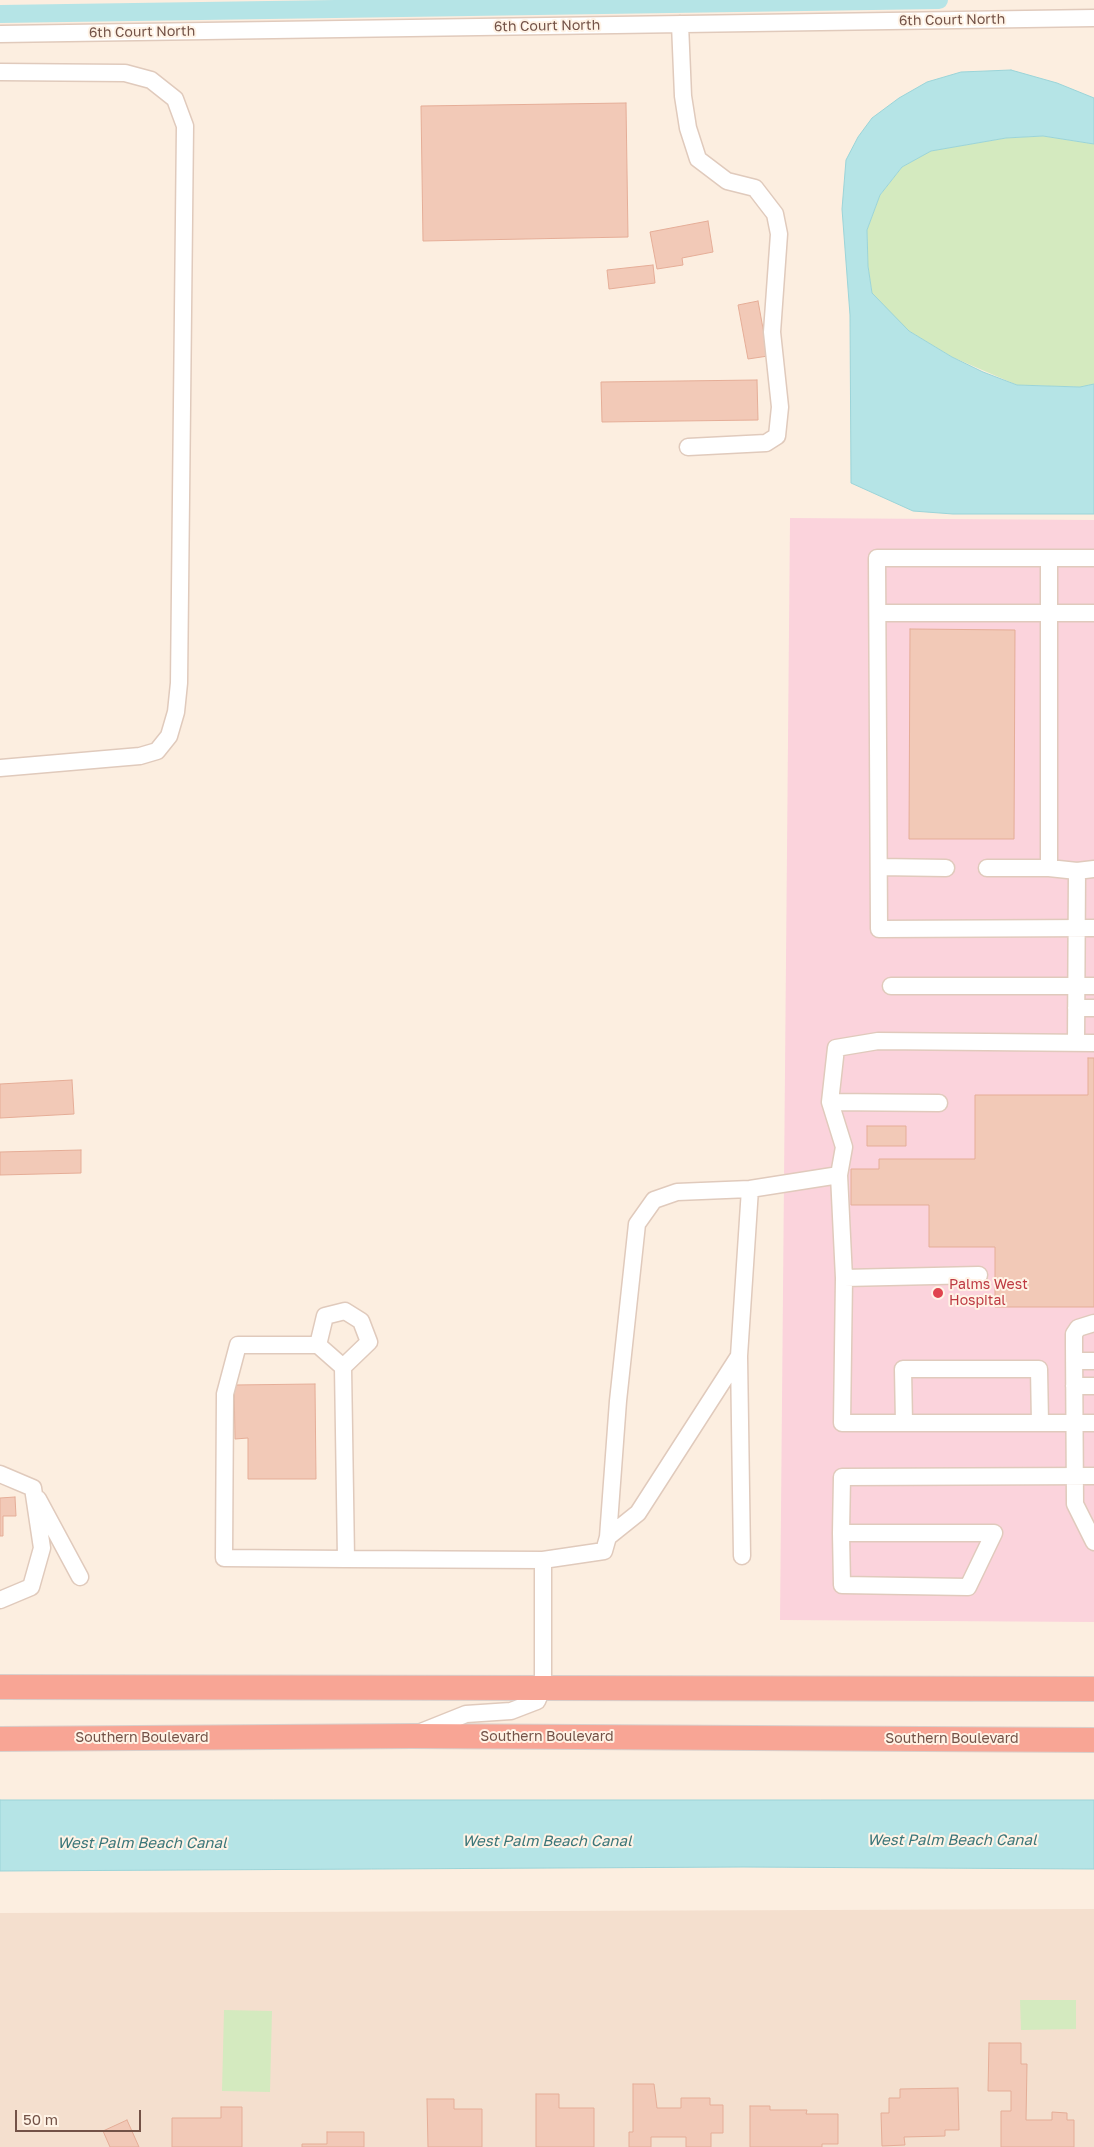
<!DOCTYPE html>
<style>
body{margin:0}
#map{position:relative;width:1094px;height:2147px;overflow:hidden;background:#fceee0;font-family:"Golos Text",sans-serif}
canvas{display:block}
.scale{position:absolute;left:15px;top:2110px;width:126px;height:22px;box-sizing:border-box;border:2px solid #735247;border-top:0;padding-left:6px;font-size:15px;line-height:18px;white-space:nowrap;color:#735247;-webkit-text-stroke:4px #fff3e6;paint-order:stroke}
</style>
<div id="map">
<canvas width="1094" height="2147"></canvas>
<div class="scale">50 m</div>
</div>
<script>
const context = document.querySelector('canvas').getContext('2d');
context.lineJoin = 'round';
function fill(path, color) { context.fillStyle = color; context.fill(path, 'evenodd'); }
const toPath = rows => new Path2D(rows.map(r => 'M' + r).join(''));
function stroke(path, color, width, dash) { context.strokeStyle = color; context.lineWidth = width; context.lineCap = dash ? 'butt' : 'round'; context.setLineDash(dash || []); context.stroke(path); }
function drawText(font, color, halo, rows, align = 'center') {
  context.font = font + ' "Golos Text",sans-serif'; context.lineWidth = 4; context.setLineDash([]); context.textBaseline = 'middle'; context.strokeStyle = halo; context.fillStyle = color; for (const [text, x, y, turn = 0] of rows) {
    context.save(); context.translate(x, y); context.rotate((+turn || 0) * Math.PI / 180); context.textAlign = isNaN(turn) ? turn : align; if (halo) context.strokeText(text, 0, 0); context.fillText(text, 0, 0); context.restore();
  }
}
const residential = toPath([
 [1094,1909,1094,2147,0,2147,0,1913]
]);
const medical = toPath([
 [790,518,1094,520,1094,1622,780,1620]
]);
const green = toPath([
 [1043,136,1094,144,1094,384,1081,387,1017,385,952,357,909,331,890,314,872,293,868,266,867,230,880,195,902,167,930,151,1006,138],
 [1020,2000,1076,2000,1076,2029,1021,2030],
 [224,2010,272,2011,270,2092,222,2091]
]);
const water = toPath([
 [1011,70,1057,83,1094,98,1094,144,1043,136,1006,138,931,151,902,167,880,195,867,230,868,266,872,293,909,331,952,357,983,372,1017,385,1080,387,1094,384,1094,514,953,514,913,511,851,483,850,315,842,209,846,160,858,137,872,118,899,98,927,82,961,72,1011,70],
 [0,1800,1094,1800,1094,1869,743,1867,0,1871,0,1800]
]);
const canal = toPath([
 [0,14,939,0]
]);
const building = toPath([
 [626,103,628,237,423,241,421,106,626,103],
 [708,221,713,252,682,258,683,265,657,269,650,232,708,221],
 [653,265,655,283,609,289,607,270,653,265],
 [758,301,768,356,748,359,738,305,758,301],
 [757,380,758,420,602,422,601,382,757,380],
 [910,629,1015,630,1014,839,909,839,910,629],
 [1088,1058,1094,1058,1094,1307,995,1307,995,1247,929,1247,929,1205,851,1205,851,1169,879,1169,879,1159,975,1159,975,1095,1088,1095,1088,1058],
 [72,1080,74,1114,0,1118,0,1084,72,1080],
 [867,1126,906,1126,906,1146,867,1146,867,1126],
 [81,1150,81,1173,0,1175,0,1152,81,1150],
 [315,1384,316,1479,248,1479,248,1438,235,1439,234,1385,315,1384],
 [15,1497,16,1516,3,1516,3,1536,0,1536,0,1498,15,1497],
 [989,2043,1021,2043,1021,2064,1027,2064,1026,2120,1052,2120,1052,2112,1067,2113,1067,2120,1074,2120,1074,2147,1001,2147,1001,2111,1011,2111,1011,2091,988,2091,989,2043],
 [633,2084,654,2084,657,2108,681,2108,681,2098,710,2098,710,2105,723,2105,723,2133,711,2133,711,2147,686,2147,686,2137,651,2137,651,2147,629,2147,629,2132,633,2132,633,2084],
 [958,2088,959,2130,945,2130,945,2136,904,2137,905,2145,882,2146,881,2113,889,2113,889,2098,900,2098,900,2089,958,2088],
 [536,2094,559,2094,559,2108,594,2108,594,2147,536,2147,536,2094],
 [427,2099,454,2099,454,2109,482,2109,482,2147,428,2147,427,2099],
 [750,2106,770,2106,770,2110,807,2110,806,2114,838,2114,838,2144,822,2144,822,2147,750,2147,750,2106],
 [221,2107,242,2107,242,2147,172,2147,172,2118,221,2118,221,2107],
 [127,2120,139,2147,110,2147,103,2131,127,2120],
 [327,2132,364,2132,364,2147,302,2147,302,2144,327,2144,327,2132]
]);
const minor = toPath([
 [680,24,683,96,688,128,698,159,727,181,755,188,775,214,779,234,772,332,780,407,777,436,766,443,688,447],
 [0,34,1094,18],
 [0,72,125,73,151,80,175,99,185,126,179,683,176,712,169,736,157,751,140,756,0,768],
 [1049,558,1094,558],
 [878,613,1094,613],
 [879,867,946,868],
 [987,868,1049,868],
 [1094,869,1077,871,1049,868,1049,558,877,558,879,929,1094,928],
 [891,986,1094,986],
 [1076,1008,1094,1008],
 [1076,1043,1077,871],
 [830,1102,844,1147,839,1175,844,1278,979,1275],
 [939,1103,830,1102,836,1048,878,1041,1094,1043],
 [844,1278,842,1423,1094,1423],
 [1094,1323,1078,1328,1074,1334,1074,1345,1075,1504,1094,1542],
 [318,1345,325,1316,345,1311,361,1321,369,1342,343,1367],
 [739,1356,742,1556],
 [1074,1361,1094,1361],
 [1074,1386,1094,1386],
 [904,1423,903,1369,1039,1369,1040,1423],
 [0,1474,33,1488,42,1548,31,1587,0,1600],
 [38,1499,80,1577],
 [841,1533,842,1585,968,1587,994,1533,841,1533,842,1477,1094,1476],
 [608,1537,638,1513,739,1356,750,1189],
 [346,1559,224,1558,225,1394,238,1345,318,1345,343,1367,346,1559,543,1560,543,1687,537,1701,511,1711,466,1714,421,1732],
 [543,1560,604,1551,608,1537,618,1401,637,1224,654,1200,677,1192,750,1189,839,1175]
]);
const highway = toPath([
 [0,1687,1094,1689],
 [0,1739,412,1736,1094,1740]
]);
const markers = [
 [938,1293,6,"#e0444e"]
];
const streetNames = [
 ["6th Court North",952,20,-1],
 ["6th Court North",547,26,-1],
 ["6th Court North",142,32,-1],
 ["Southern Boulevard",547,1737],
 ["Southern Boulevard",142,1738],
 ["Southern Boulevard",952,1739]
];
const healthNames = [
 ["Palms West",949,1285],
 ["Hospital",949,1301]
];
const waterNames = [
 ["West Palm Beach Canal",952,1840],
 ["West Palm Beach Canal",547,1841],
 ["West Palm Beach Canal",142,1843]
];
fill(residential, '#f4dfce');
fill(medical, '#fbd3dc');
fill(green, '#d4eabf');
fill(water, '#b5e4e6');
stroke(water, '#9bd4d8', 1);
stroke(canal, '#b5e4e6', 18);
fill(building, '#f2c9b7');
stroke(building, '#e5ad97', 1);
stroke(minor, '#e0cabc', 19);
stroke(highway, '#d8cfcb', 26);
stroke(minor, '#fff', 16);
stroke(highway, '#f8a595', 24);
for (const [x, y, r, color] of markers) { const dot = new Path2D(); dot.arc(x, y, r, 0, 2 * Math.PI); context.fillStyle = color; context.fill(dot); stroke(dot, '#fff3e6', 2); }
drawText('14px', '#735247', '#fff3e6', streetNames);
drawText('14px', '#be3a42', '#fff3e6', healthNames, 'left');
drawText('italic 15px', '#3b7679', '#fff3e6', waterNames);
</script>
